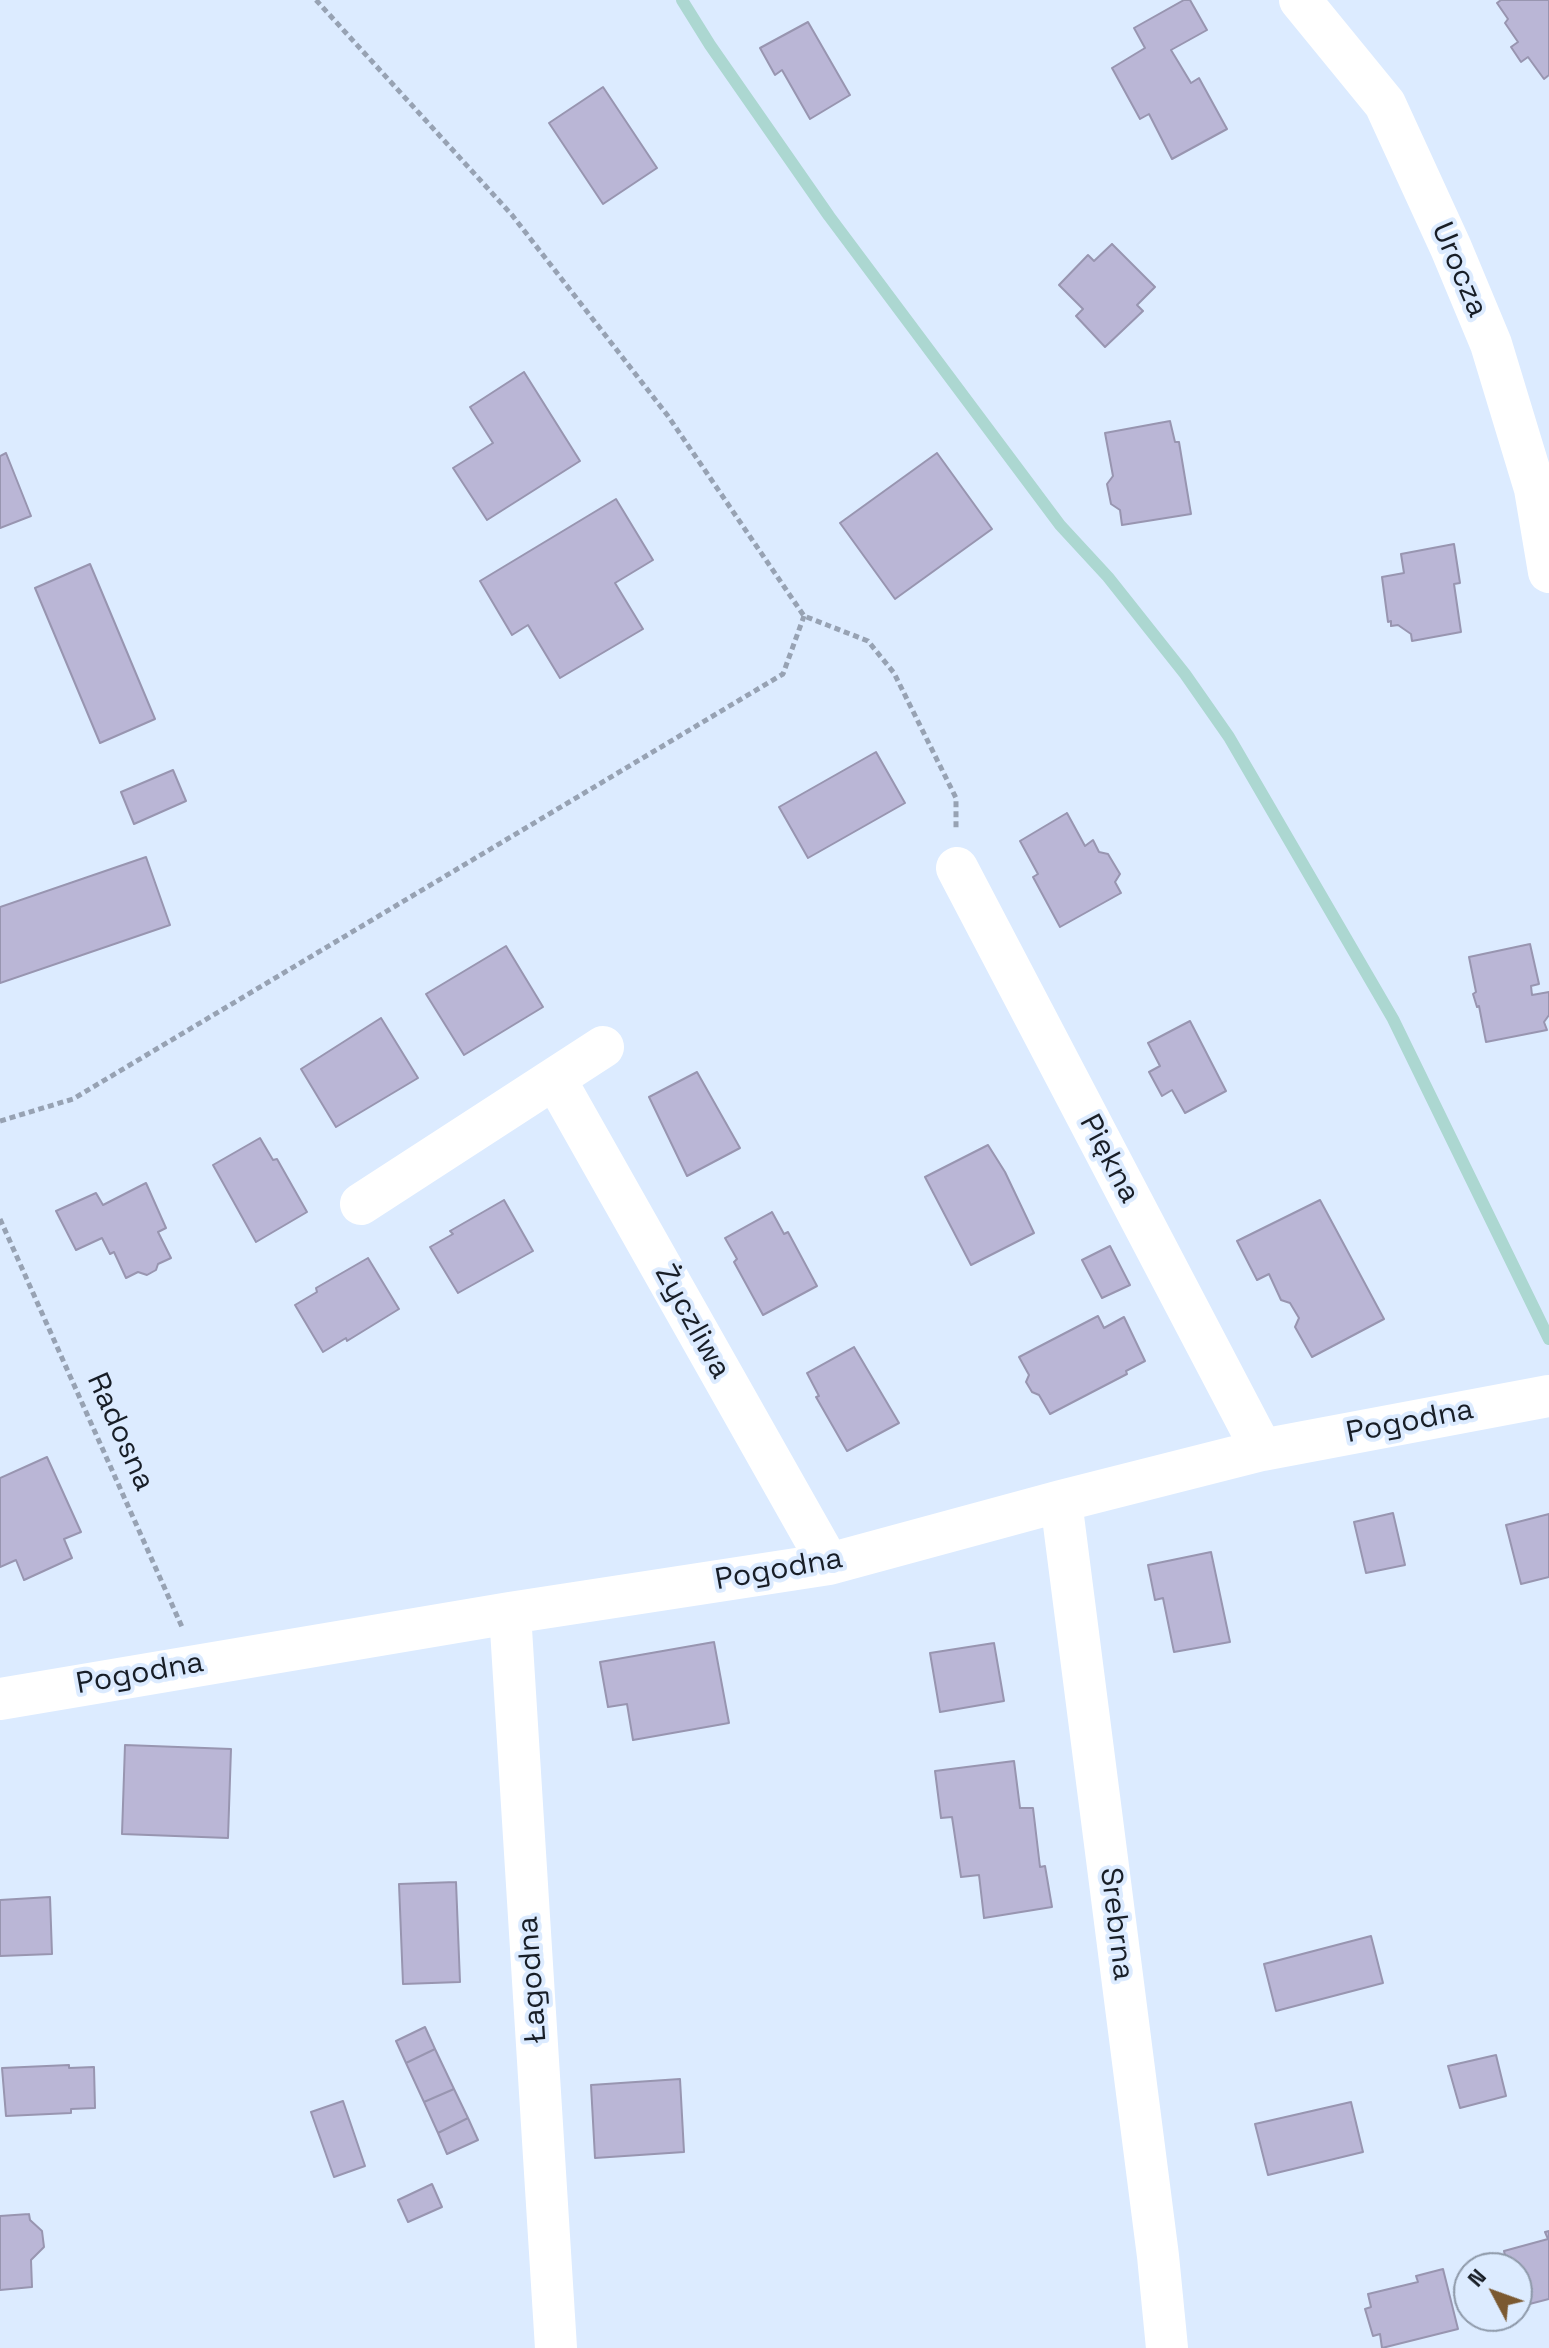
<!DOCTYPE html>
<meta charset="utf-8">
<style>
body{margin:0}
#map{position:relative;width:1549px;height:2348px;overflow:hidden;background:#dcebff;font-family:"Space Grotesk",sans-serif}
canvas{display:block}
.north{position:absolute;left:1453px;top:2252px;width:80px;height:80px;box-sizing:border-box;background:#dcebff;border:2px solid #8e99a9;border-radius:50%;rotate:311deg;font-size:22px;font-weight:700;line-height:32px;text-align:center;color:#181e27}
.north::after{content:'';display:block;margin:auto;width:28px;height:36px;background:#7b5931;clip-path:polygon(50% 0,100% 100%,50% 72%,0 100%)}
</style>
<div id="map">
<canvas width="1549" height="2348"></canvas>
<div class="north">N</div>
</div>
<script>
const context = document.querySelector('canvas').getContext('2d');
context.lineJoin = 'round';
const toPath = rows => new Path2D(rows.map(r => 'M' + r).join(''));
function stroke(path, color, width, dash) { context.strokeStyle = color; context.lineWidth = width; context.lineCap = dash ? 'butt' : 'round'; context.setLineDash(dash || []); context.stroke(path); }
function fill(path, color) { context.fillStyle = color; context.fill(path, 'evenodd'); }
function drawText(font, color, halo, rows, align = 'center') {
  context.font = font + ' "Space Grotesk",sans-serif'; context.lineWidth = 8; context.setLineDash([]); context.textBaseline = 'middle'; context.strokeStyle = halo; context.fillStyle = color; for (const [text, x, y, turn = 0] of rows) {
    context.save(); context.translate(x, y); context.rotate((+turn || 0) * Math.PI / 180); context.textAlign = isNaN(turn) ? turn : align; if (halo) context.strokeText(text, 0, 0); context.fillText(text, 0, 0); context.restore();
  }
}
const stream = toPath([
 [682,0,710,45,829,216,1060,525,1108,577,1185,674,1229,737,1393,1019,1549,1339]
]);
const building = toPath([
 [1184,0,1190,0,1207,30,1171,50,1191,83,1199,78,1227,129,1172,159,1149,114,1140,119,1112,68,1145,48,1134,28,1184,0],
 [1501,0,1549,0,1549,75,1544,79,1528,57,1521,62,1511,47,1518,42,1505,23,1508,19,1497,3,1501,0],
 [808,22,850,95,810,119,782,70,775,75,760,48,808,22],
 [603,87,657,168,603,204,549,123,603,87],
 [1112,244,1155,287,1137,305,1143,311,1105,347,1076,316,1083,309,1059,285,1088,255,1094,261,1112,244],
 [524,372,580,461,487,520,453,468,493,443,470,407,524,372],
 [1170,421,1175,442,1179,442,1191,514,1122,525,1120,510,1111,504,1107,484,1113,476,1105,433,1170,421],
 [6,453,31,516,0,528,0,456,6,453],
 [937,453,992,529,895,599,840,523,937,453],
 [616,499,653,560,615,583,643,629,560,678,528,625,512,635,480,581,616,499],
 [1454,544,1460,583,1454,584,1461,632,1412,641,1411,634,1398,625,1391,626,1391,621,1388,622,1382,577,1404,573,1401,554,1454,544],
 [90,564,155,719,100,743,35,588,90,564],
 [876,752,905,803,808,858,779,807,876,752],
 [173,770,186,801,134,824,121,792,173,770],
 [1067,813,1085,846,1093,840,1099,852,1108,854,1120,874,1115,882,1121,893,1060,927,1033,877,1038,874,1020,841,1067,813],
 [146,857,170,925,0,983,0,907,146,857],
 [1530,944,1539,984,1531,986,1532,995,1549,992,1549,1015,1544,1022,1547,1030,1486,1042,1479,1006,1477,1007,1473,994,1476,992,1469,957,1530,944],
 [506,946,543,1007,464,1055,426,994,506,946],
 [381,1018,418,1078,336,1127,301,1069,381,1018],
 [1190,1021,1226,1091,1185,1113,1172,1090,1162,1096,1149,1072,1160,1066,1148,1043,1190,1021],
 [697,1072,740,1148,687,1176,649,1097,697,1072],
 [260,1138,273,1160,277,1159,307,1212,256,1242,213,1165,260,1138],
 [988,1145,1005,1172,1034,1233,971,1265,925,1177,988,1145],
 [146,1183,166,1228,158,1232,171,1258,158,1264,156,1270,147,1275,138,1272,126,1278,114,1252,110,1254,102,1238,76,1250,56,1211,96,1193,103,1205,146,1183],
 [504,1200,533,1251,458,1293,430,1247,453,1234,450,1231,504,1200],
 [1320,1200,1384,1319,1312,1357,1295,1327,1299,1318,1290,1303,1281,1300,1269,1274,1257,1280,1237,1241,1320,1200],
 [772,1212,784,1234,788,1232,817,1286,763,1315,734,1262,737,1259,725,1238,772,1212],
 [1110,1246,1130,1285,1102,1298,1082,1260,1110,1246],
 [368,1258,399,1309,347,1341,346,1338,323,1352,295,1305,317,1292,316,1288,368,1258],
 [1098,1316,1104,1328,1124,1317,1145,1361,1126,1371,1127,1374,1050,1414,1039,1395,1032,1392,1026,1382,1029,1375,1019,1357,1098,1316],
 [854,1347,899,1423,847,1451,816,1397,819,1396,807,1373,854,1347],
 [47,1457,81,1532,64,1539,72,1558,24,1580,16,1560,0,1567,0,1478,47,1457],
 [1393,1513,1405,1565,1366,1573,1354,1522,1393,1513],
 [1549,1514,1549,1577,1521,1584,1506,1525,1549,1514],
 [1211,1552,1230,1642,1174,1652,1163,1598,1155,1600,1148,1565,1211,1552],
 [714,1642,729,1723,633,1740,627,1704,608,1707,600,1662,714,1642],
 [994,1643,1004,1701,940,1712,930,1653,994,1643],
 [125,1745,231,1749,228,1838,122,1834,125,1745],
 [1014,1761,1020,1808,1033,1808,1040,1867,1045,1866,1052,1907,984,1918,979,1875,961,1877,952,1817,941,1818,935,1771,1014,1761],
 [456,1882,460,1982,403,1984,399,1884,456,1882],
 [50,1897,52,1954,0,1956,0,1900,50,1897],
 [1371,1936,1383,1983,1276,2011,1264,1964,1371,1936],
 [425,2027,435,2049,406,2063,396,2041,425,2027],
 [435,2049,454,2089,424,2102,406,2063,435,2049],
 [1496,2055,1506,2096,1460,2108,1448,2066,1496,2055],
 [69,2065,69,2068,94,2067,95,2108,71,2109,71,2113,6,2116,2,2068,69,2065],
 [680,2079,684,2152,595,2158,591,2085,680,2079],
 [454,2089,468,2118,438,2133,424,2102,454,2089],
 [343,2101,365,2166,334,2177,311,2112,343,2101],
 [1351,2102,1363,2152,1268,2175,1255,2124,1351,2102],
 [468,2118,478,2140,447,2154,438,2133,468,2118],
 [432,2184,442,2207,408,2222,398,2200,432,2184],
 [29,2214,30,2220,42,2231,44,2247,31,2260,32,2287,0,2290,0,2216,29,2214],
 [1549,2231,1549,2299,1518,2307,1517,2268,1508,2268,1504,2251,1548,2239,1545,2232,1549,2231],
 [1443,2269,1458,2329,1382,2348,1380,2334,1373,2336,1365,2309,1371,2307,1368,2294,1418,2282,1416,2276,1443,2269]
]);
const path = toPath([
 [316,0,512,215,668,416,804,616,868,641,894,673,956,798,956,829],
 [0,1121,73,1099,783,674,804,616],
 [0,1219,182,1627]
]);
const street = toPath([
 [1300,0,1385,104,1451,248,1491,344,1535,489,1549,572],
 [957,868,1262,1450],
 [555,1079,829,1564],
 [361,1204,603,1047],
 [1061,1501,1158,2256,1167,2348],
 [510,1613,556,2348],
 [0,1699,510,1613,829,1564,1061,1501,1262,1450,1549,1396]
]);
const streetNames = [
 ["Urocza",1459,270,67],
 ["Piękna",1109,1159,62],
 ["Życzliwa",692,1322,61],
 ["Pogodna",1410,1422,-11],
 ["Radosna",120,1432,66],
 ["Pogodna",779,1570,-10],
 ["Pogodna",140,1674,-10],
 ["Srebrna",1116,1924,83],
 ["Łagodna",533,1980,-94]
];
stroke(stream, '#acd7d1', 12);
fill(building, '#bab6d6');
stroke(building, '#9895b0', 2);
stroke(path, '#97a2b3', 5, [6, 4]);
stroke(street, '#fff', 42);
drawText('30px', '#181e27', '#dcebff', streetNames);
</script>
